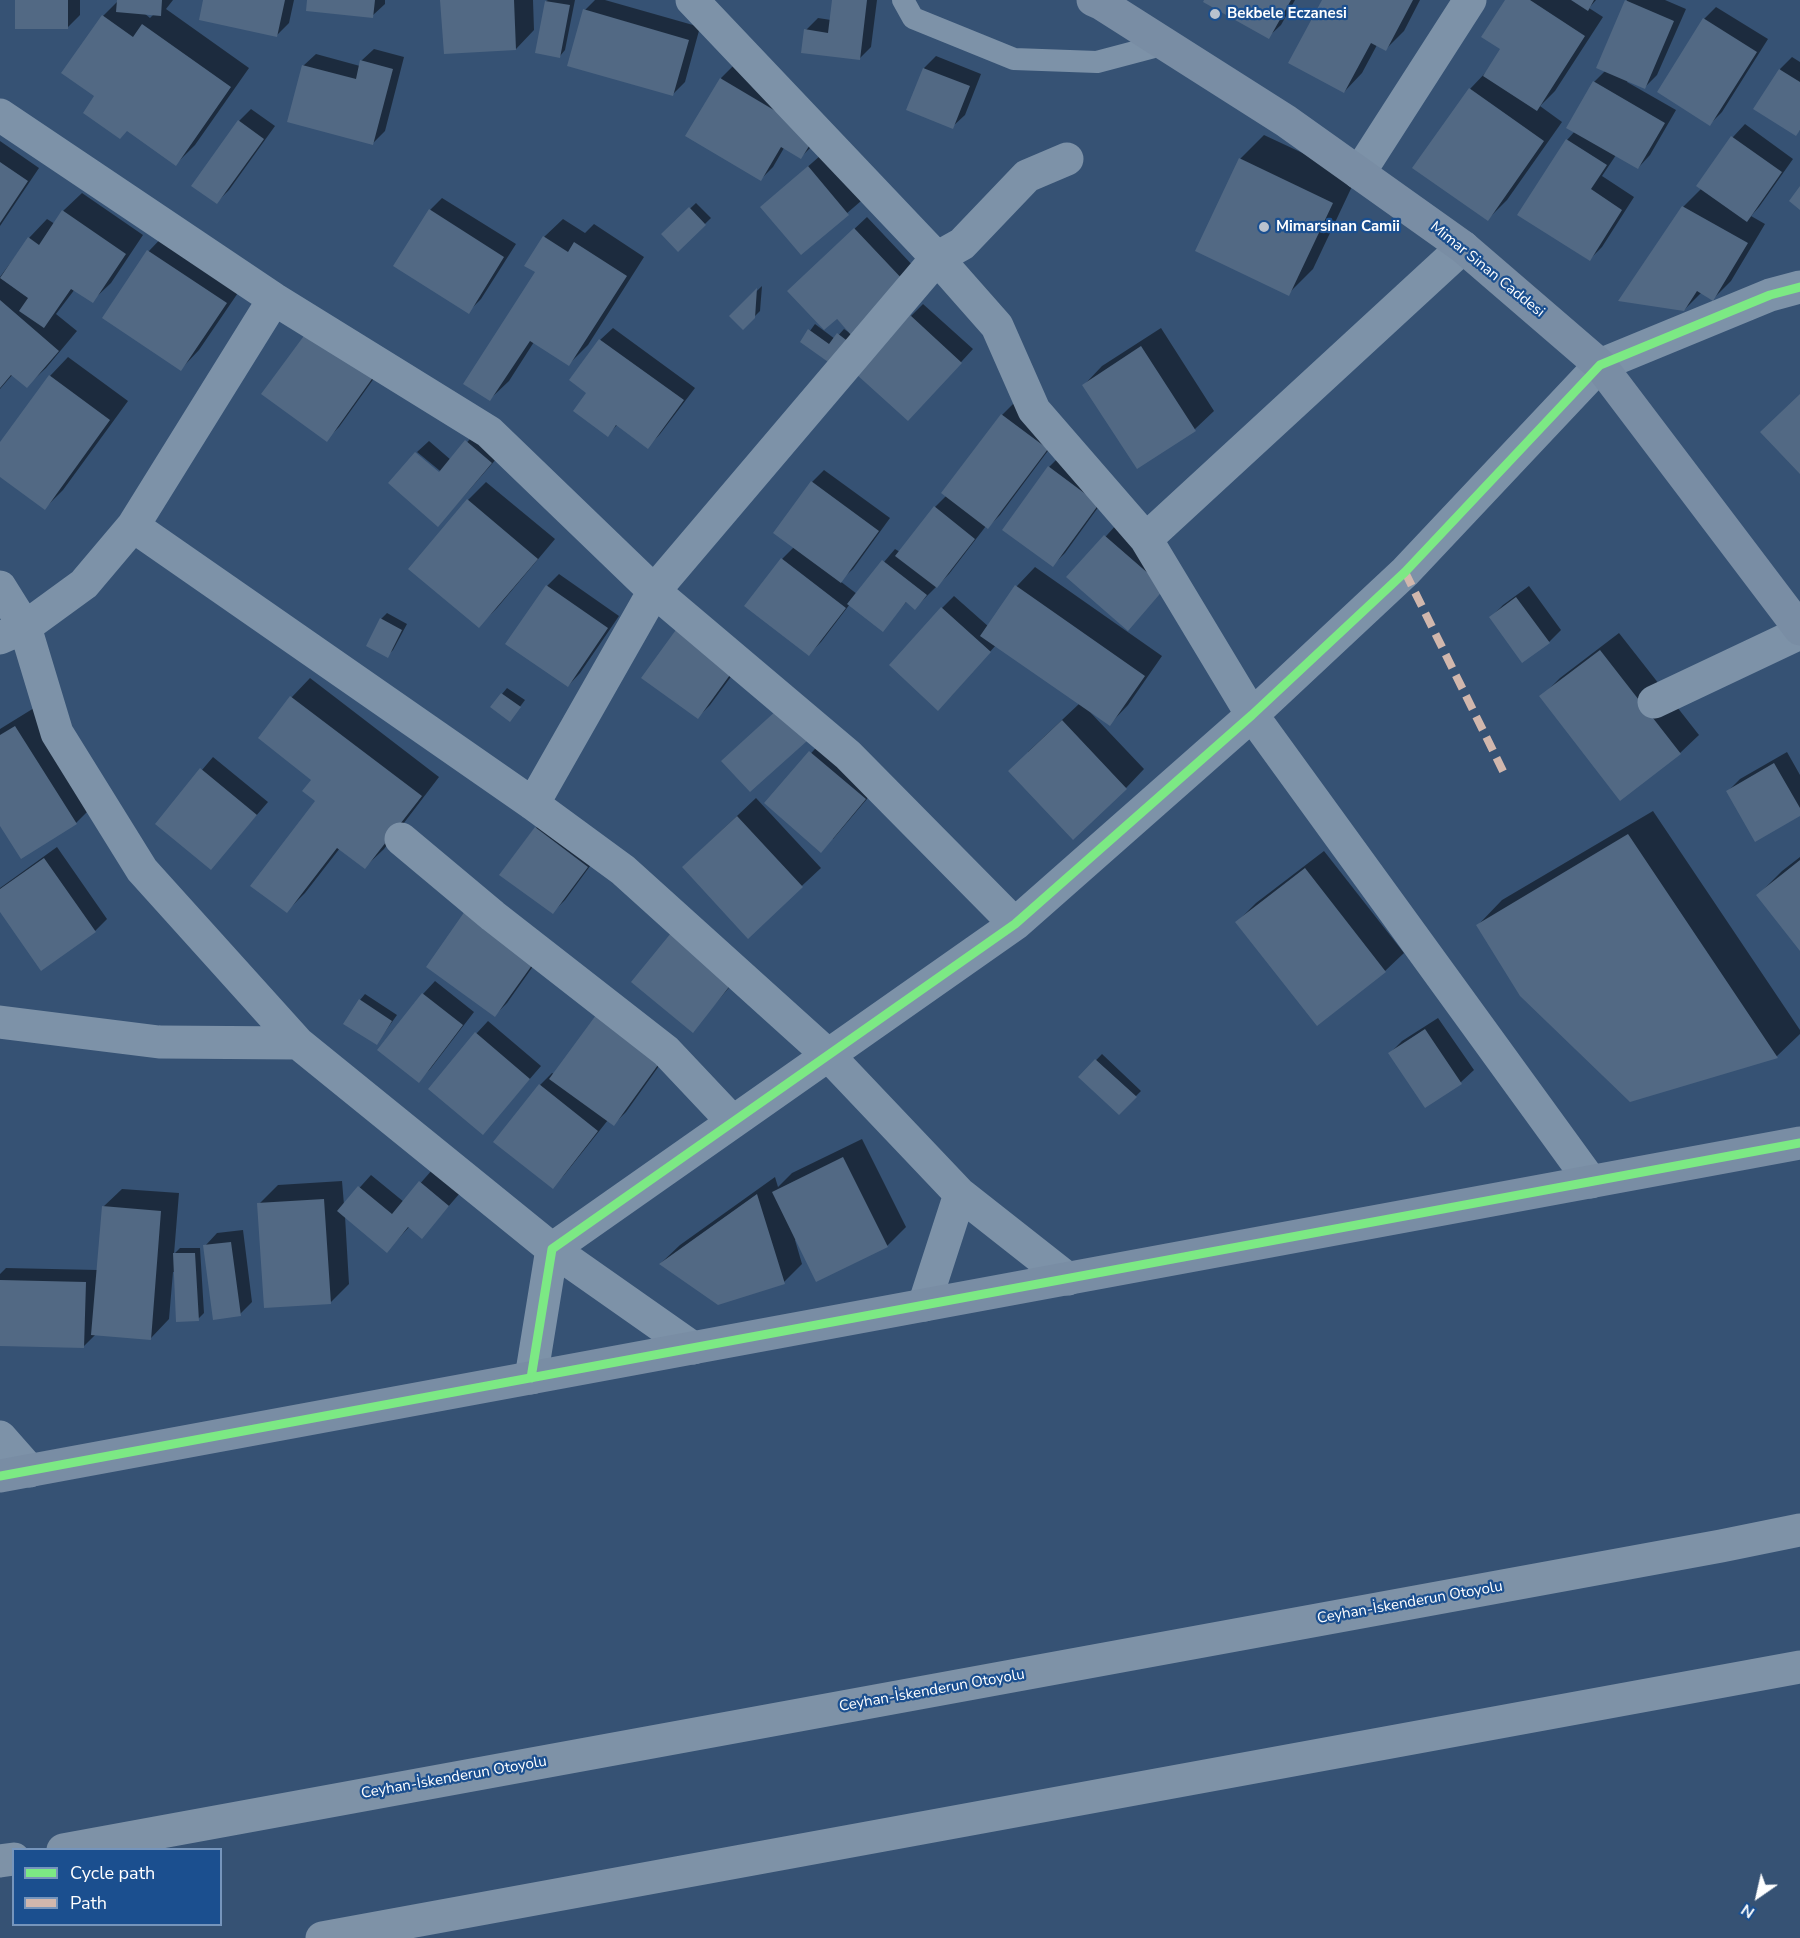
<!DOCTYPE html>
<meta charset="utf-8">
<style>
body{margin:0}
#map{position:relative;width:1800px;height:1938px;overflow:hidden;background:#365274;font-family:"Nunito Sans",sans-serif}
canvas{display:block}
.legend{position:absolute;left:12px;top:1848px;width:210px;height:78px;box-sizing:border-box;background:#1b4f8f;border:2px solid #7695bc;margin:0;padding:8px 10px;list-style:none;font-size:18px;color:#fff}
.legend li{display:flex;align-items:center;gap:12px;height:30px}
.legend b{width:30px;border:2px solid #7695bc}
.north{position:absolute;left:1728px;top:1866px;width:60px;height:60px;-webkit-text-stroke:4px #1b4f8f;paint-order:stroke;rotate:214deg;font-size:16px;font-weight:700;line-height:24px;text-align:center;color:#fff}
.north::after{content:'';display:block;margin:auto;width:21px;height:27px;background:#fff;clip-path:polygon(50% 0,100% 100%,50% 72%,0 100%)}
</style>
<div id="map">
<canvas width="1800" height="1938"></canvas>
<ul class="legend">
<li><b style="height:8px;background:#7ce984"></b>Cycle path</li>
<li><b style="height:8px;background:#d1b7ad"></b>Path</li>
</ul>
<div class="north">N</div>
</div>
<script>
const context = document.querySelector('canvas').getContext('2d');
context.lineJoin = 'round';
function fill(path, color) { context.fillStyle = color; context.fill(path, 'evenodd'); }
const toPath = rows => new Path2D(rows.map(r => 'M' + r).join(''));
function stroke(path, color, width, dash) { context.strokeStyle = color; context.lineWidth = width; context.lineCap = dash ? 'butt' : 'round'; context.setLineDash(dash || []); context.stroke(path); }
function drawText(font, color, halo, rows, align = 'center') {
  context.font = font + ' "Nunito Sans",sans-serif'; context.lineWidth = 4.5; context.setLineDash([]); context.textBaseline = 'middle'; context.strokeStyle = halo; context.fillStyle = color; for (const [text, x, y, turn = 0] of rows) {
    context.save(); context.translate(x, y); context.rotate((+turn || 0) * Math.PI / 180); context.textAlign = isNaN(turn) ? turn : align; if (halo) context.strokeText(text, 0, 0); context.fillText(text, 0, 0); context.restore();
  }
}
const shadow = toPath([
 [17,0,80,0,80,15,67,28],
 [119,0,173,0,166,9,249,68,195,145,176,164,96,96,103,16],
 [144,13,154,14,150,18],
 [205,0,294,0,289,23,276,36],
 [309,0,385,0,385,4,372,16],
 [442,0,533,0,534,30,516,49],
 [548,0,575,0,565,50,560,56,546,1],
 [595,0,605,0,700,27,685,82,672,95,585,10],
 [833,0,877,0,871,47,859,59,806,30,818,18,831,20],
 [1206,0,1295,0,1281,25,1268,37],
 [1324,0,1420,0,1404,31,1386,49,1377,45,1362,73,1344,92],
 [1506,0,1596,0,1589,8,1603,17,1555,91,1540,106,1562,122,1507,200,1488,219,1470,89,1488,70,1502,49],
 [1627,0,1665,0,1686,9,1657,75,1645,87,1628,80,1627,82,1676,110,1650,155,1638,168,1616,155,1602,176,1634,197,1602,247,1589,260,1519,214,1567,140,1575,131,1594,82,1606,70],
 [1716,7,1768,39,1722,112,1710,124,1704,19],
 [374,49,404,57,385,131,373,143,303,66,316,54,360,66,361,61],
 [936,56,981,74,965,115,952,127,924,68],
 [1792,57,1800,62,1800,130,1796,134,1780,69],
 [733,66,813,145,801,157,784,148,773,167,761,179,721,78],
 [251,109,275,126,229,190,217,202,239,121],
 [1745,124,1793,159,1759,207,1751,216,1765,224,1731,281,1713,299,1702,292,1684,310,1683,207,1702,188,1698,185,1733,137],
 [1264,135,1356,178,1313,269,1288,294,1240,159],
 [0,141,39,168,0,226],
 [821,155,861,201,801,253,762,207],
 [82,193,143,235,111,283,92,301,75,289,56,314,77,331,46,368,27,386,13,374,0,389,0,277,29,238,47,219,55,224,63,211],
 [442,198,516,244,481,299,468,312,430,210],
 [696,203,711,218,678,250,663,234],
 [867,217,917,270,859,339,843,362,802,342,815,324,835,339,844,329,850,333,801,279],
 [563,219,585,233,594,224,644,257,588,345,569,364,534,342,509,381,490,399,537,271,544,237],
 [167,232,244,284,199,350,181,369,104,317,149,251],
 [762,286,760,311,743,328,731,316],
 [923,304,973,349,920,407,911,316],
 [613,328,695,388,660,434,648,447,618,424,607,435,588,392,571,380,600,340],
 [1161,328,1214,411,1195,429,1137,467,1084,385,1102,366],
 [310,330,385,363,339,427,326,440],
 [68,357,128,401,63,490,45,508,0,476,0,445,50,376],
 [1015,402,1059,436,1000,515,988,527,986,526,949,574,915,608,907,601,882,630,850,604,821,642,809,654,746,606,783,558,794,547,775,532,812,482,824,470,890,518,853,569,840,581,857,594,895,549,900,552,935,507,947,495,943,493,1002,415],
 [479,429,504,450,450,512,443,478,445,475,417,452,429,441,451,460],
 [1061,455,1110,491,1065,553,1053,565,1049,467],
 [486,482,555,539,497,608,479,626,468,500],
 [1117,524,1177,575,1069,577],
 [1035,567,1162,656,1128,705,1110,724,1090,712,1144,769,1126,788,1028,752,1080,703,996,645,951,696,942,608,954,596,989,627,1017,586],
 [559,574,619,616,580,673,568,686,507,644,547,586],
 [1529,586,1561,630,1549,642,1491,617,1503,605],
 [387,613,407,624,393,650,387,656,381,619],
 [1619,633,1699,735,1680,753,1541,697,1560,678],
 [747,655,710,705,698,717,643,677],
 [310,678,439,777,384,849,365,867,340,848,305,893,287,911,318,800,313,780,260,738,292,697],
 [507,688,525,700,510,720,502,694],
 [34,708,94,805,76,823,0,823,0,729],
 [823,740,878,786,833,839,766,803],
 [1787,752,1800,775,1800,814,1728,791,1740,779],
 [213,757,268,802,211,868,157,823],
 [756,798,821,868,748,936,702,849],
 [1653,811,1800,1030,1800,1034,1777,1056,1630,1100,1478,925,1502,900],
 [548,816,599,854,565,900,553,912,536,828],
 [57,847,107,919,95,931,0,909,0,888],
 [1324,851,1404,953,1385,971,1237,922,1256,903],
 [1800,857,1800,948,1758,895,1782,871],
 [546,948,507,1003,495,1015,428,967],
 [744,970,693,1030,633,982],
 [435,981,474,1012,431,1068,419,1081,379,1050,423,994],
 [365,994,397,1015,377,1043,360,1000],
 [1438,1018,1474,1070,1461,1082,1425,1106,1390,1053,1402,1041],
 [488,1021,541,1066,483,1133,476,1034],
 [674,1045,626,1112,614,1124,608,1120,565,1174,553,1187,540,1085,552,1073,554,1074],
 [1102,1054,1141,1091,1119,1113,1080,1077],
 [862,1139,906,1227,887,1246,817,1280,797,1239,795,1240,802,1264,784,1282,661,1263,680,1245,775,1177,778,1187,792,1173],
 [432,1170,460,1193,422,1237,410,1226,387,1251,345,1216,349,1284,331,1302,259,1204,278,1185,342,1181,344,1205,371,1175,404,1202],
 [122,1189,179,1193,174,1254,180,1248,200,1248,204,1313,198,1319,175,1272,173,1272,169,1319,151,1338,97,1333,84,1346,0,1344,0,1274,6,1268,98,1270,103,1207],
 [243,1230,252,1302,240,1314,205,1246,217,1233]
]);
const building = toPath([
 [15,0,68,0,68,29,15,29],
 [117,0,162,0,161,16,116,12],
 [203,0,285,0,277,37,199,20],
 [307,0,375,0,373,18,306,11],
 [440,0,514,0,516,50,444,54],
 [832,0,867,0,860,60,801,53,804,29,828,33],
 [1204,0,1291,0,1269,39,1203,2],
 [1322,0,1413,0,1386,51,1371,43,1344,93,1288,63],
 [1505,0,1530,0,1585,36,1537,111,1483,76,1500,49,1481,37],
 [1571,0,1594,0,1588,11],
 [1625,0,1674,21,1645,89,1596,68],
 [545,1,570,5,560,58,535,53],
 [583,9,689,40,673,96,567,66],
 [102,15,133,37,142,24,231,87,176,166,127,131,120,139,83,113,94,96,61,73],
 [1703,18,1757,52,1710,126,1657,92],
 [360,60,393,69,373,145,287,122,302,65,356,79],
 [923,68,970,86,953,129,906,110],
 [1779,69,1800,82,1800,130,1796,136,1753,109],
 [720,78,816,135,801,159,781,147,761,181,685,136],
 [1593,81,1665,123,1638,169,1566,128],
 [1469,88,1544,141,1488,221,1412,168],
 [238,120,264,139,217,204,191,186],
 [1731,136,1782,172,1747,222,1696,186],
 [1566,139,1607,165,1591,189,1622,210,1590,261,1517,215],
 [1239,158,1333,203,1289,296,1195,251],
 [0,162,28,181,0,223],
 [808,166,849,215,801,255,760,207],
 [1800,186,1800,210,1789,201],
 [1682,206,1748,243,1713,301,1697,291,1684,311,1618,301],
 [689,207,706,225,678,252,661,234],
 [429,209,504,257,469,314,393,266],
 [62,210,126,254,93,303,71,289,44,328,19,311,28,298,0,278,28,237,39,245],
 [854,228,906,283,851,335,837,319,824,330,787,291],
 [543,236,568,252,574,242,627,276,569,366,530,341,490,401,463,384,535,272,524,266],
 [147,250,227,303,181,371,102,318],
 [757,288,755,318,743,330,729,316],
 [0,300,59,351,27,388,11,375,0,388],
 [910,315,962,363,908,421,856,374],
 [309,329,374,376,327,442,261,394],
 [808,329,829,344,837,333,854,346,838,369,800,342],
 [599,339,684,400,648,449,616,425,608,437,573,411,586,393,569,380],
 [1141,346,1196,431,1137,469,1082,385],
 [49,375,110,420,45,510,0,477,0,442],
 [1800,394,1800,474,1760,432],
 [1001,414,1048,449,988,529,941,493],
 [465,440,492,463,438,527,388,483,415,452,439,472],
 [1048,466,1099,504,1053,567,1002,530],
 [811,481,879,531,841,583,773,533],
 [467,499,538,559,479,628,408,569],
 [934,506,975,539,937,588,895,556],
 [1104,535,1165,588,1128,631,1066,577],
 [781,558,846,608,809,656,744,606],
 [882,560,927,595,915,610,906,602,883,632,847,604],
 [546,585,608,628,568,687,505,644],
 [1015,585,1145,676,1110,726,980,636],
 [1516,597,1550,643,1522,663,1489,617],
 [941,607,991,652,938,711,889,665],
 [380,618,402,630,388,658,366,646],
 [678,627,735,668,698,719,641,678],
 [1600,650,1681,754,1620,801,1539,696],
 [501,693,521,707,510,722,490,707],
 [290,696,422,796,365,869,337,848,287,913,250,886,315,801,302,791,311,780,258,738],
 [778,709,807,741,750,792,721,761],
 [1062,720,1127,789,1073,840,1008,771],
 [15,726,77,824,21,859,0,826,0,735],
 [809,751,866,799,821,853,764,803],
 [1774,763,1800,808,1800,816,1755,842,1726,791],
 [200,768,257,815,211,870,155,824],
 [737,816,803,887,748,939,682,867],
 [535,827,588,867,553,914,499,875],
 [1628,834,1778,1058,1630,1102,1520,996,1476,925],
 [44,858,96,932,41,971,0,912,0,889],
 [1800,860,1800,951,1756,895],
 [1305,868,1386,972,1317,1026,1235,922],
 [465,911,535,961,495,1017,426,967],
 [671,933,732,983,693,1033,631,982],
 [422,993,463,1025,419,1083,377,1050],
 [359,999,392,1021,377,1045,343,1024],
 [599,1011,663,1058,614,1126,549,1079],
 [1425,1029,1462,1084,1425,1108,1388,1053],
 [475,1032,530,1079,483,1135,428,1089],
 [1095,1059,1137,1097,1119,1115,1078,1077],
 [539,1084,598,1131,553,1189,493,1142],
 [843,1157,888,1247,816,1282,772,1192],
 [419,1181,449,1206,422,1239,408,1227,387,1253,337,1211,358,1186,392,1214],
 [757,1194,785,1284,718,1305,659,1264],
 [324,1199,331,1304,264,1308,257,1203],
 [102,1206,161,1211,151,1340,91,1335],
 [231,1242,241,1316,213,1320,203,1245],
 [173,1253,195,1253,199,1321,176,1322],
 [0,1280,86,1282,84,1348,0,1346]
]);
const lane = toPath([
 [903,0,913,18,1014,59,1097,62,1165,44]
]);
const street = toPath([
 [692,0,937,258,997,326,1034,410,1146,539,1252,715,1591,1182],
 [0,115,274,299,489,432,654,591,848,755,1015,924],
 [1359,173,1470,0],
 [133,526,533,804,623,870,828,1055,960,1194,1068,1279],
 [1146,539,1463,247],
 [0,587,25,627,57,733,142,870,298,1043,552,1249,693,1348],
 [0,638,25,627,84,584,133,526,274,299],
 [1654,702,1800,633],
 [533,804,654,591,937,258,962,244,1027,176,1067,159],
 [401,839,493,916,666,1051,733,1122],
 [0,1022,159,1042,298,1043],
 [924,1305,960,1194],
 [531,1378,552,1249,1015,924,1252,715,1405,572,1600,365,1770,295,1800,287],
 [0,1437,30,1471]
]);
const secondary = toPath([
 [1093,0,1102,4,1286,121,1463,247,1600,365,1800,629],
 [0,1476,1800,1143]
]);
const highway = toPath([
 [63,1850,1721,1546,1800,1530],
 [0,1861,14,1859],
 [322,1938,1800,1667]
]);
const quiet = toPath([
 [1405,572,1504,773]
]);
const cycleway = toPath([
 [531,1378,552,1249,1015,924,1252,715,1405,572,1600,365,1770,295,1800,287],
 [0,1476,1800,1143]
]);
const markers = [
 [1215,14,6,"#b9c2ce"],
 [1264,227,6,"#b9c2ce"]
];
const poiNames = [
 ["Bekbele Eczanesi",1227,14],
 ["Mimarsinan Camii",1276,227]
];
const streetNames = [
 ["Mimar Sinan Caddesi",1487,270,39],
 ["Ceyhan-İskenderun Otoyolu",1410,1603,-10],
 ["Ceyhan-İskenderun Otoyolu",932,1691,-10],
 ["Ceyhan-İskenderun Otoyolu",454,1778,-10]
];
fill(shadow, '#0007');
fill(building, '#526984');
stroke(lane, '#7d92a8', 22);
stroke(street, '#7d92a8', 33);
stroke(secondary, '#798da4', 33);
stroke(highway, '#7e92a7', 33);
stroke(quiet, '#d1b7ad', 8, [15, 8]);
stroke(cycleway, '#7ce984', 9);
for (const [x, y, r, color] of markers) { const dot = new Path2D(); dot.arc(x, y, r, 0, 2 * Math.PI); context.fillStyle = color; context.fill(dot); stroke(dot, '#1b4f8f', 2); }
drawText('bold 15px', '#fff', '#1b4f8f', poiNames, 'left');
drawText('15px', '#fff', '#1b4f8f', streetNames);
</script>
